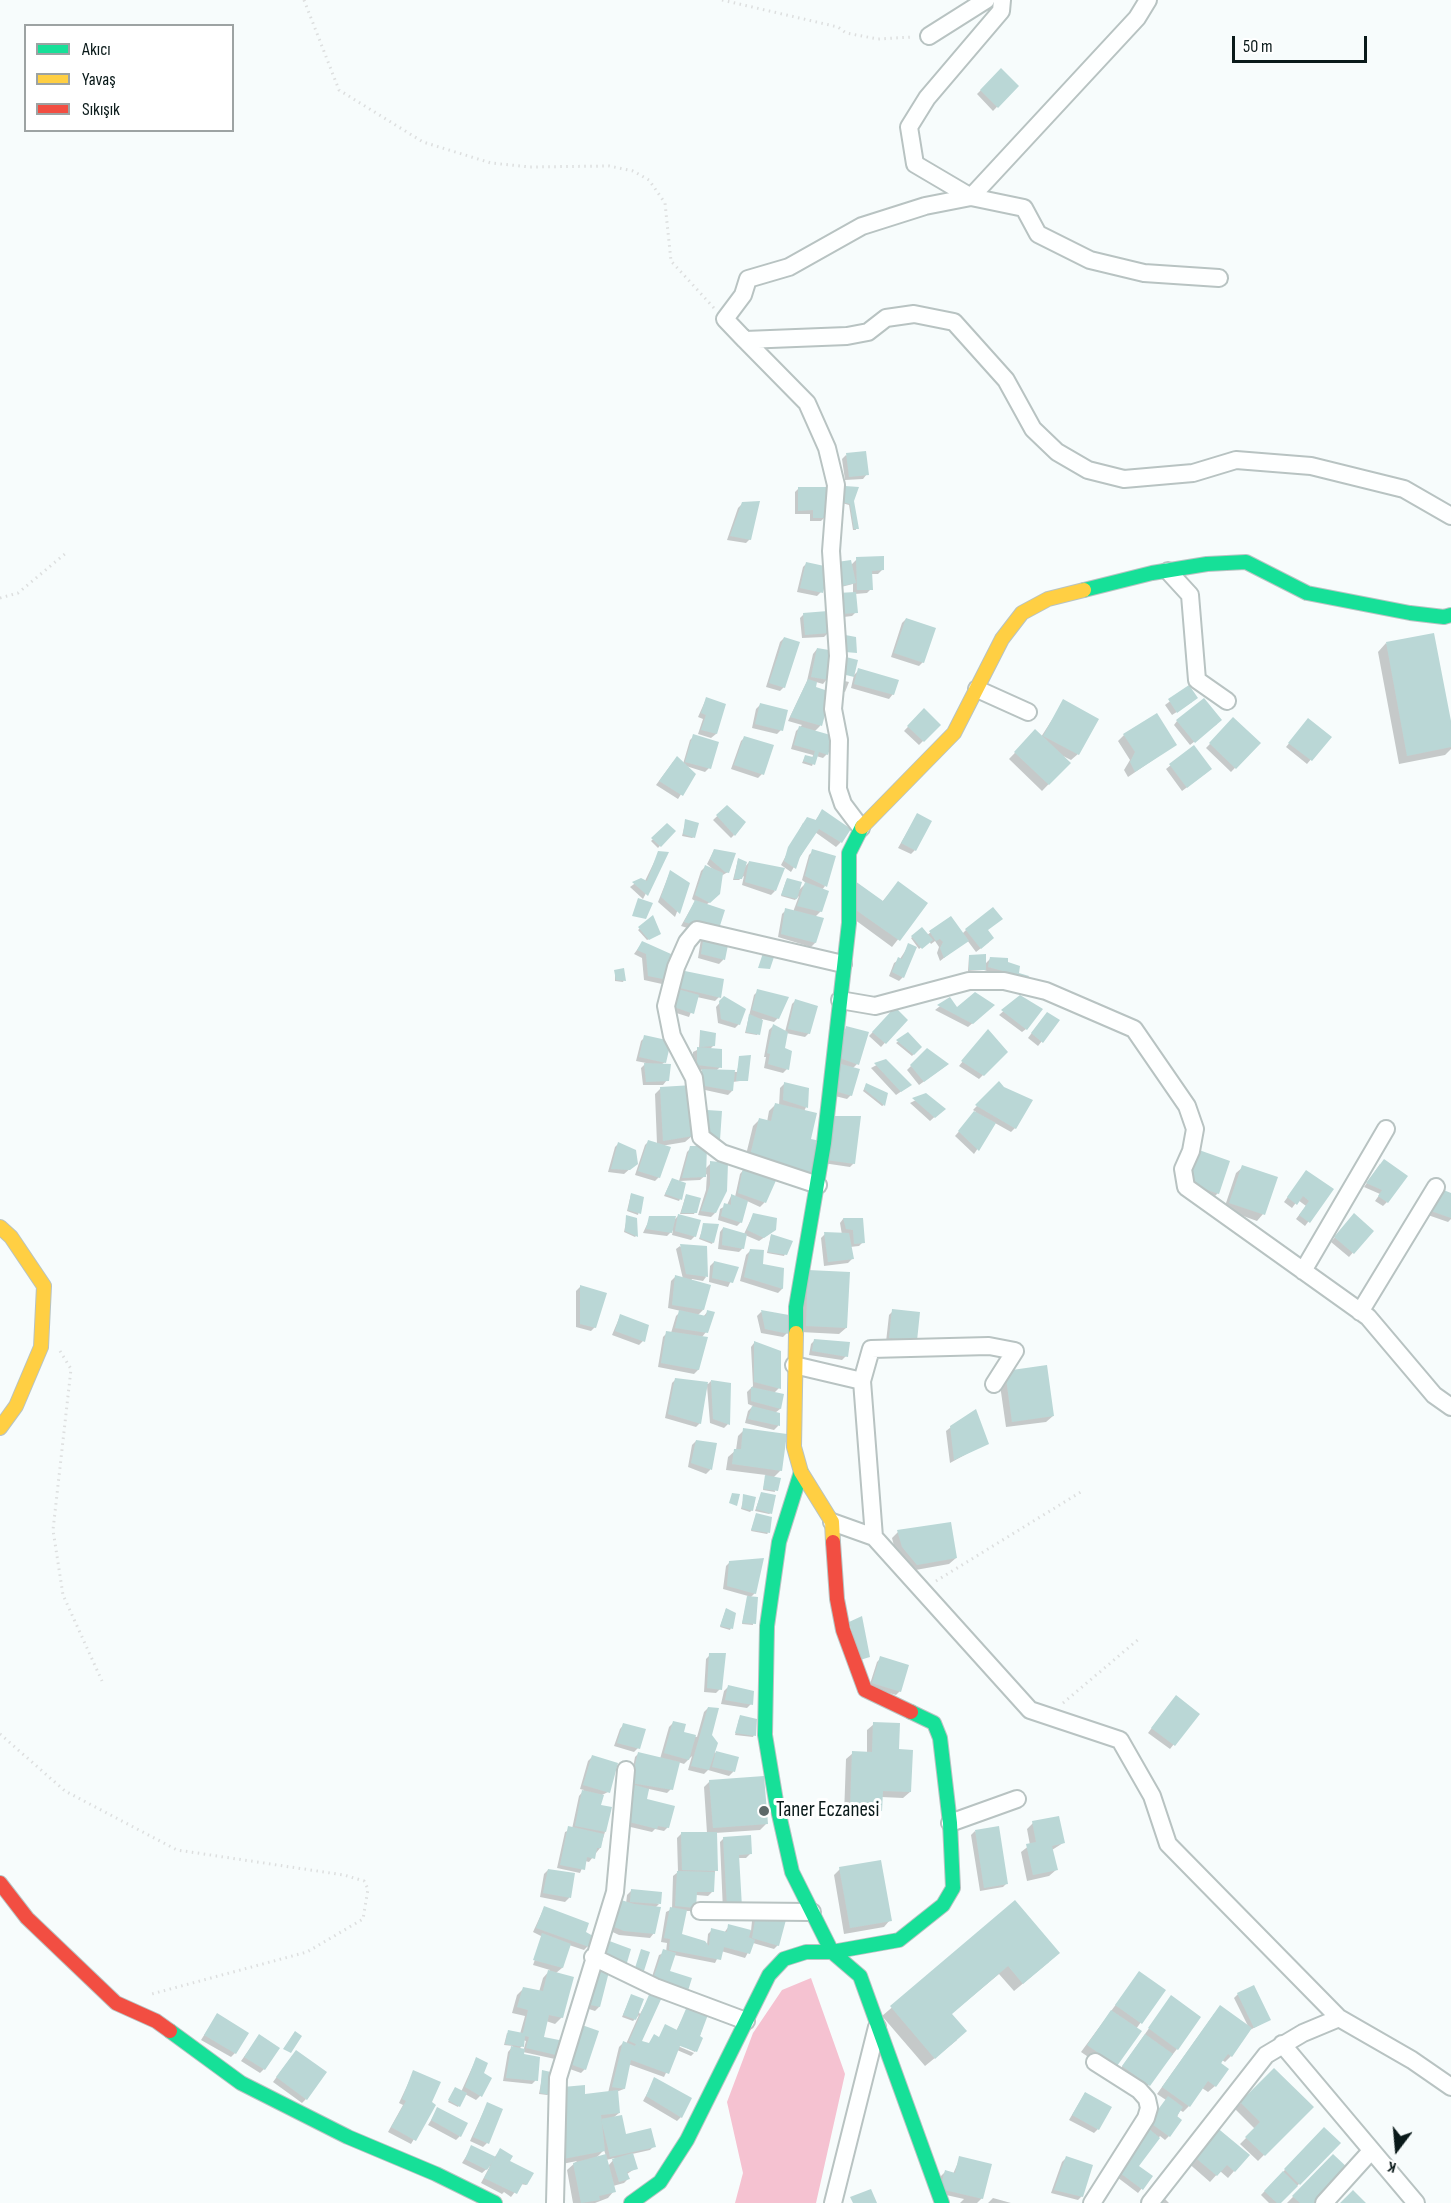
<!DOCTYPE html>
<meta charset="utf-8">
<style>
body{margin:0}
#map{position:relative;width:1451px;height:2203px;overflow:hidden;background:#f7fcfc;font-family:"Sofia Sans Condensed",sans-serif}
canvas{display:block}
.legend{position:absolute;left:24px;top:24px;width:210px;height:108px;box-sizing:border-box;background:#fff;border:2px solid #9da3a3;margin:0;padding:8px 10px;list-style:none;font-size:18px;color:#0a1a1a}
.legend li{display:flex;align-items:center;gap:12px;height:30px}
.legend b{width:30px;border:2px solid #9da3a3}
.north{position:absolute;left:1367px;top:2119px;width:60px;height:60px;-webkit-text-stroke:4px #fff;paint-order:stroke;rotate:196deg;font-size:16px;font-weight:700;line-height:24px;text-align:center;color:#0a1a1a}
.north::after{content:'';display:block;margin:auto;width:21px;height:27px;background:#0a1a1a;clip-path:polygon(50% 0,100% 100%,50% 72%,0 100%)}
.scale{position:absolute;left:1232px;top:36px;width:135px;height:27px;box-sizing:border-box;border:3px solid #0a1a1a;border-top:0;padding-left:8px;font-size:18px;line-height:21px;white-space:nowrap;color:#0a1a1a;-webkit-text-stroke:4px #fff;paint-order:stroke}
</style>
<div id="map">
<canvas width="1451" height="2203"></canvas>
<ul class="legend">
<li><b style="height:8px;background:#16e098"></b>Akıcı</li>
<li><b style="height:8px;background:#ffcf43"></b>Yavaş</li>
<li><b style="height:8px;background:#f24e42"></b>Sıkışık</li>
</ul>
<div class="north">K</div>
<div class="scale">50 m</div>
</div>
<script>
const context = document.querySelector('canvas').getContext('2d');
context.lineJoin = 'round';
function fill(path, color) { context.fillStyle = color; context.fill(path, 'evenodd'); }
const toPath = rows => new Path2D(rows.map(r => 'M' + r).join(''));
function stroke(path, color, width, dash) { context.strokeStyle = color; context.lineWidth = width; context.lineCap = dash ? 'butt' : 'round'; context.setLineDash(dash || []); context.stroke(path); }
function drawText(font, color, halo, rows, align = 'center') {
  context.font = font + ' "Sofia Sans Condensed",sans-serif'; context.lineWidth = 6; context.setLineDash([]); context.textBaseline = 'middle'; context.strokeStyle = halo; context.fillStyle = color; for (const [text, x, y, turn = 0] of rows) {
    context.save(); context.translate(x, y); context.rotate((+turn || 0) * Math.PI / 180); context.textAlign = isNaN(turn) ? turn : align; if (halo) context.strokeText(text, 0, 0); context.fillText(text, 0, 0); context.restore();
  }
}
const forest = toPath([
 [811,1978,845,2074,816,2203,735,2203,743,2173,727,2102,753,2033,782,1990]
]);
const shadow = toPath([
 [1001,70,1017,86,993,111,977,94],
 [846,455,867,474,863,479,845,480,842,459],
 [799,488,825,517,821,521,810,521,810,514,795,514,795,492],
 [845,488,853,501,856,530,853,530,849,505,842,503],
 [742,504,750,539,746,543,727,540,738,508],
 [857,559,882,570,878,574,871,574,871,589,867,593,855,594,856,612,852,616,835,618,853,594,853,584,841,587,837,565,851,565],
 [807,563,821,592,817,596,797,592,803,567],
 [804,614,828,633,824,637,802,638,800,618],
 [906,619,923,662,919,666,891,657,902,623],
 [784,638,784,687,780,691,766,687,780,642],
 [1386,643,1451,729,1451,749,1445,755,1399,764,1378,652],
 [817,649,827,679,823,684,816,682,814,688,828,700,820,726,814,732,827,754,823,758,816,756,812,766,802,763,805,757,812,759,813,755,791,749,796,731,802,725,788,721,807,681,813,654],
 [859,670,893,694,889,699,851,688,854,675],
 [840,680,849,682,845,692,836,689],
 [1189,687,1192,702,1172,715,1165,705],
 [706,699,724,705,716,734,711,738,698,734,703,719,698,717],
 [1064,701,1078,754,1071,760,1063,756,1069,763,1042,791,1009,759,1035,732,1041,737],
 [760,705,781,730,777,734,752,728,756,709],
 [924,710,939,725,919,745,904,731],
 [1234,719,1259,743,1231,772,1206,748],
 [1177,721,1217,724,1190,745,1174,725],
 [1305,724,1330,737,1307,764,1286,747],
 [1124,735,1175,745,1128,777,1124,770,1130,760,1118,741],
 [694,736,709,768,705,772,686,766,694,774,678,799,656,785,673,762,683,764,690,740],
 [745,737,762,774,758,778,731,769,741,741],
 [1193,747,1206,773,1182,791,1166,769],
 [727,807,734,835,731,838,713,820],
 [822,811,849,829,840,843,836,847,815,832,791,872,781,865,803,823,815,821],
 [917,815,915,850,911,854,898,848],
 [686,820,694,837,692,838,682,836],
 [667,826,673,831,658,848,651,841],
 [714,850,728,872,721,876,719,894,706,905,716,932,728,941,723,960,719,964,698,958,701,939,707,934,681,926,695,901,692,899,701,871,705,867,715,871,707,864],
 [813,851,825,886,822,890,821,911,815,917,822,919,815,943,811,947,778,937,782,914,786,910,793,912,799,896,795,900,781,896,786,881,787,879,798,891,806,883,802,880,809,855],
 [659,852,667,853,643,899,630,887,641,879,645,881],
 [738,860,744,868,749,862,775,891,771,895,742,885,744,876,739,880,733,880],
 [670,872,688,883,675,917,658,902],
 [898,883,926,904,892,947,847,914,882,902],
 [653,917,658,935,647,940,638,930],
 [951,918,962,934,966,930,987,931,989,942,976,952,967,940,940,961,937,953,939,947,935,941,931,944,929,941,919,949,911,938,922,929,927,935],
 [642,943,666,980,662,984,644,980,642,958,634,954],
 [909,945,903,977,899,981,889,976,894,963,900,959],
 [969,956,984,965,991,958,1019,967,999,975,984,970,968,971],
 [615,971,624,980,623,982,615,981],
 [677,975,719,997,715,1001,697,997,689,1017,667,1010],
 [758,991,778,1018,774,1022,762,1019,757,1035,745,1033,754,995],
 [1020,997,1026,1029,1022,1032,999,1015],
 [724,998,739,1024,735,1028,718,1023,716,1007],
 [949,999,957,1009,989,1009,968,1027,935,1010],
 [796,1000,809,1033,805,1037,786,1033,784,1049,787,1069,783,1073,764,1068,766,1057,764,1057,769,1030,773,1026,785,1032,792,1004],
 [895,1009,906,1020,881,1047,869,1036],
 [1043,1018,1058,1021,1038,1046,1028,1038],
 [700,1031,713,1046,710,1049,720,1067,716,1071,737,1072,740,1058,747,1080,733,1082,732,1091,728,1095,696,1088,698,1075,703,1070,693,1069,693,1052,699,1049],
 [842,1031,857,1064,852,1069,851,1095,847,1099,831,1095],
 [908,1034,920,1047,912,1056,896,1043],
 [984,1035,1006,1052,979,1079,959,1066],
 [645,1037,665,1062,661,1065,667,1080,663,1085,643,1085,641,1068,646,1063,636,1061,641,1041],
 [927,1050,947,1065,919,1085,907,1070],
 [886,1060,906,1088,896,1095,871,1068],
 [999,1083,1015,1128,1011,1132,995,1123,974,1154,955,1136,976,1112,973,1110],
 [784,1084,806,1107,764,1203,760,1207,747,1201,741,1222,737,1226,718,1220,720,1209,727,1205,731,1196,735,1197,740,1174,746,1167,743,1167,753,1126,759,1120,767,1122,769,1111,775,1105,779,1106,780,1088],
 [866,1085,884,1105,882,1106,863,1091],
 [661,1088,692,1136,685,1142,661,1146,659,1177,655,1181,635,1175,645,1145,649,1141,657,1144,655,1094],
 [926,1095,940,1112,930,1121,910,1103],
 [832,1117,854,1163,850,1167,823,1163],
 [619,1143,632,1167,624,1174,608,1172,615,1147],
 [691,1148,705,1169,711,1163,715,1213,711,1217,698,1215,706,1190,707,1174,700,1180,679,1181,687,1152],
 [1199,1152,1218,1193,1214,1197,1184,1187],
 [1380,1164,1387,1202,1383,1206,1375,1201,1380,1194,1364,1187],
 [1243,1167,1263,1214,1257,1221,1224,1209,1236,1173],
 [1303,1176,1332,1190,1305,1226,1296,1219,1306,1206,1298,1200,1292,1208,1284,1202],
 [671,1181,680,1199,679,1201,664,1196],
 [631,1194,642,1198,638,1215,627,1211],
 [686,1195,695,1212,694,1214,680,1214],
 [1451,1195,1451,1219,1448,1222,1425,1214],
 [753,1215,775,1230,759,1241,745,1235,743,1248,739,1252,718,1249,720,1232,723,1228,744,1234],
 [678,1216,695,1236,691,1240,672,1235,673,1230,667,1236,643,1233,650,1218,673,1221],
 [627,1217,636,1236,635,1237,624,1232],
 [843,1219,862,1219,863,1242,859,1246,850,1247,852,1259,848,1263,824,1266,821,1238,825,1234,842,1235,840,1223],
 [1350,1219,1372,1231,1349,1257,1331,1242],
 [704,1225,713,1242,712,1244,699,1239],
 [771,1235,791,1241,784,1256,767,1253],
 [680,1246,706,1277,703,1281,692,1279,691,1281,703,1310,697,1316,703,1317,708,1311,706,1332,702,1337,698,1370,694,1374,658,1367,663,1337,667,1333,671,1333,676,1316,681,1311,668,1308,671,1281,675,1277,683,1279,676,1249],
 [750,1251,761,1265,782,1269,782,1289,778,1293,740,1281,746,1255],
 [714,1262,737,1268,728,1287,709,1282,710,1266],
 [803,1278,846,1328,839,1334,800,1332],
 [580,1287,595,1327,591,1331,576,1327,576,1291],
 [893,1311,916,1341,886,1342,889,1315],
 [761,1312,788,1316,787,1333,783,1337,761,1333,757,1316],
 [620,1316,643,1341,639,1345,612,1335],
 [815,1340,846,1356,842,1360,809,1355,811,1344],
 [754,1343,779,1388,774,1393,782,1395,780,1409,775,1413,778,1414,778,1426,774,1430,745,1423,748,1411,753,1406,748,1404,747,1392,753,1386,751,1347],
 [1006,1372,1053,1416,1046,1422,1006,1427,999,1378],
 [676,1379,708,1384,711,1381,728,1424,724,1428,710,1423,707,1386,700,1423,696,1427,665,1418,672,1383],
 [951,1427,987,1443,950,1463,946,1431],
 [744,1430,781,1470,773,1478,775,1492,763,1490,766,1475,726,1470,728,1457,736,1450,738,1436],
 [696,1441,715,1444,710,1470,706,1474,688,1467,692,1445],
 [761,1494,771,1513,769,1514,755,1511],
 [744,1496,752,1510,750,1512,741,1509],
 [756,1515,768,1533,767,1534,751,1531],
 [898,1532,956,1558,949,1564,910,1571,896,1554,892,1538],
 [730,1562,755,1593,751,1597,753,1625,742,1624,748,1596,723,1589,726,1566],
 [726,1609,731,1628,730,1630,720,1627],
 [710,1655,720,1689,716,1693,704,1692,706,1659],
 [881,1658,900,1691,896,1695,869,1687,877,1662],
 [728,1687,751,1704,747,1708,721,1704,724,1691],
 [1172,1701,1198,1714,1170,1749,1148,1733],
 [708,1708,713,1752,737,1758,733,1772,729,1776,708,1770,704,1774,688,1770,692,1756,684,1764,678,1762,671,1789,667,1793,649,1789,645,1800,668,1827,664,1831,655,1829,652,1832,622,1825,635,1757,639,1753,660,1759,669,1727,673,1723,682,1733,697,1737,704,1712],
 [739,1719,754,1735,753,1737,735,1735],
 [624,1724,638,1748,634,1752,614,1746,620,1729],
 [874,1724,897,1750,910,1792,903,1798,881,1797,881,1810,874,1817,844,1815,846,1759,853,1753,867,1754,867,1730],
 [592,1757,608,1792,602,1795,600,1806,605,1832,600,1848,589,1862,585,1861,580,1873,557,1868,565,1832,572,1829,579,1796,584,1790,580,1789,588,1761],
 [710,1781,766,1824,760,1830,715,1833,716,1870,714,1873,712,1892,708,1896,696,1895,695,1907,691,1911,686,1911,681,1935,707,1945,708,1934,712,1930,724,1933,729,1926,751,1931,752,1921,756,1917,778,1945,774,1949,753,1943,745,1958,721,1951,715,1963,674,1955,649,1986,659,1955,666,1952,667,1943,661,1942,666,1912,672,1909,673,1876,678,1872,677,1838,681,1834,707,1833,704,1787],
 [1033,1823,1063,1843,1052,1850,1056,1870,1049,1876,1027,1881,1021,1852,1030,1845,1027,1829],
 [975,1831,1007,1883,1003,1887,980,1891,971,1835],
 [724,1838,750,1854,746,1858,738,1858,740,1906,723,1911,720,1842],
 [840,1869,890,1920,884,1927,844,1934,834,1875],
 [548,1870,573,1875,569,1898,565,1902,540,1897,544,1874],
 [631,1891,659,1904,655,1908,654,1933,650,1938,619,1935,604,1928,626,1904,627,1895],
 [1015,1902,1049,1962,1014,1991,999,1974,951,2014,957,2040,925,2066,882,2016],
 [544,1908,584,1933,588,1946,584,1950,569,1945,562,1968,556,1973,562,2017,555,2024,546,2021,542,2038,559,2055,555,2059,523,2052,526,2041,522,2040,522,2046,519,2049,536,2080,532,2084,503,2081,508,2052,513,2046,504,2045,507,2033,520,2034,525,2016,512,2013,517,1995,523,1989,539,1992,543,1978,550,1970,533,1965,543,1937,533,1932],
 [593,1970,599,2007,595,2011,583,2007],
 [1139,1973,1164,1990,1136,2029,1109,2071,1081,2052],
 [652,1992,640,2042,648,2045,655,2036,659,2038,665,2026,676,2031,689,2006,707,2013,695,2052,674,2042,673,2044,694,2053,691,2056,677,2050,664,2077,628,2064,624,2089,616,2092,619,2113,613,2118,625,2135,654,2146,650,2150,632,2154,636,2168,627,2174,628,2179,624,2183,613,2186,614,2191,608,2198,595,2203,573,2203,567,2170,577,2161,557,2165,584,2095,608,2093,619,2047,623,2043,626,2044,639,2015,633,2021,622,2017,630,1998,640,2014],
 [604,2150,606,2156,596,2158],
 [615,2158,608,2166,606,2160],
 [1238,1994,1269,2020,1250,2030,1231,2056,1225,2062,1222,2060,1215,2086,1208,2092,1202,2088,1189,2106,1183,2112,1180,2110,1169,2136,1165,2140,1160,2136,1137,2166,1151,2177,1138,2193,1113,2174,1149,2129,1146,2126,1166,2100,1157,2094,1214,2014,1220,2007,1249,2028,1234,1998],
 [1171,1997,1177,2049,1145,2089,1119,2071],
 [217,2015,235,2053,231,2057,201,2040],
 [583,2027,585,2069,581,2073,567,2068],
 [259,2036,264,2069,260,2073,241,2061],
 [292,2056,306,2099,302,2103,273,2082],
 [476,2059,482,2074,480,2096,476,2100,465,2094,458,2107,448,2102,454,2091,461,2092],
 [1274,2070,1311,2107,1258,2161,1240,2144,1255,2129,1235,2109],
 [414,2071,434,2106,411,2144,388,2132,403,2105,399,2103],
 [543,2072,549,2094,547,2095,539,2094],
 [655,2079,681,2117,677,2121,643,2101],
 [1085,2093,1098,2129,1094,2133,1069,2120],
 [487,2104,487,2143,483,2147,470,2141],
 [438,2109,460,2136,456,2140,428,2125],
 [1324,2129,1299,2184,1279,2203,1269,2203,1261,2195],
 [1209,2134,1248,2155,1228,2178,1220,2171,1210,2182,1186,2161],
 [472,2147,494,2158,500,2150,508,2162,532,2174,526,2185,521,2184,511,2197,504,2192,502,2194,481,2183,490,2166,482,2173,462,2163],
 [960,2158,982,2198,977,2203,960,2203,964,2199,937,2193,941,2176,945,2172,953,2174],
 [1066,2158,1082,2196,1078,2200,1051,2193,1062,2162],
 [1329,2160,1316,2203,1287,2203],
 [1163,2197,1169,2203,1157,2203],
 [993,2198,1011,2203,988,2203]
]);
const building = toPath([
 [1001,68,1019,86,998,108,980,90],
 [866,451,869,475,849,477,846,453],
 [845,486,859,487,854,501,859,529,854,529,850,504,842,502],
 [798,487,826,487,827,518,813,518,813,510,798,511],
 [760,501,751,540,730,536,742,502],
 [884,556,884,570,872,571,873,590,857,590,856,557],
 [851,560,856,583,842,586,837,562],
 [806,562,829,567,823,593,800,588],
 [856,592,858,613,839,614,837,593],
 [828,611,829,633,805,635,803,613],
 [906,618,936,628,924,663,894,653],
 [1434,633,1451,721,1451,747,1407,756,1386,642],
 [840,634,856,637,857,653,845,652],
 [784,637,800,642,785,688,769,683],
 [817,648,835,651,829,680,811,677],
 [842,656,858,660,854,677,838,673],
 [858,668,899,680,894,695,854,684],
 [808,679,817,682,816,687,828,691,829,700,822,726,790,717],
 [1189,685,1198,698,1177,713,1168,699],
 [706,697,726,704,717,734,701,730,706,715,701,713],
 [1204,698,1222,720,1195,743,1176,720],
 [1063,699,1099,719,1079,755,1043,736],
 [760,703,788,710,783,731,755,724],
 [924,708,941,725,924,742,907,726],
 [1157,713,1177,745,1135,772,1130,762,1135,752,1123,734],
 [1233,717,1261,743,1236,769,1209,743],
 [1308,718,1332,737,1312,761,1288,743],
 [799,726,834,736,828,755,819,752,815,765,803,761,805,755,813,757,815,751,794,745],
 [1035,729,1071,763,1049,785,1014,752],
 [693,734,719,742,711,769,685,762],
 [744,736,774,745,764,775,734,765],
 [1194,745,1212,769,1187,788,1169,764],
 [677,756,696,774,683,796,659,781],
 [727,805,746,822,735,836,716,815],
 [822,809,851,829,842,843,819,829,800,857,796,869,784,861,788,847,807,817,816,820],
 [917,813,932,821,916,851,901,843],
 [685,819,699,823,695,838,683,834],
 [667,823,676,831,661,847,651,838],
 [714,849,736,853,729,873,725,872,710,859],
 [812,849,836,856,827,887,805,876],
 [658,851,669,852,648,896,632,882,641,878,647,881],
 [738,858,747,862,742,879,734,879],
 [749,861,785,868,776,891,745,882],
 [705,865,723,873,720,894,710,903,695,895],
 [670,870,690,883,680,914,661,897],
 [787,878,802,882,797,899,781,895],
 [855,881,883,901,898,881,928,903,900,941,853,908],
 [805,882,829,891,822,912,797,906],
 [638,898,653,903,646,919,632,916],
 [695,900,725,910,718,932,684,922],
 [993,907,1003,919,988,930,994,938,981,949,965,929],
 [785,908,824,918,816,943,781,934],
 [653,915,661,934,649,940,638,927],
 [951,916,969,941,944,958,940,948,943,942,940,939,936,941,929,931],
 [922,927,933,940,922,949,911,936],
 [704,934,729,940,725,960,701,954],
 [642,941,671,954,668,980,648,976,646,954,637,950],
 [908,943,917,947,904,978,892,972,898,957,902,959],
 [764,950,775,954,770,969,758,968],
 [986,954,986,970,969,970,969,955],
 [990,957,1008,958,1008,962,1020,966,1019,973,1029,976,1025,984,1005,978,1003,971,988,967],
 [624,968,626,981,616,980,614,970],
 [680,970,724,979,721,998,676,987],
 [674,988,699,995,694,1014,671,1006],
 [757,989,789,997,779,1019,752,1010],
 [975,992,995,1005,973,1024,937,1005,950,997,957,1007],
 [1020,995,1043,1009,1027,1030,1001,1010],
 [724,996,746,1009,740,1025,721,1019,719,1001],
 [795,999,818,1006,810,1034,788,1029],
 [895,1007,908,1020,886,1044,872,1032],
 [1047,1012,1060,1020,1043,1043,1031,1033],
 [749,1014,763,1020,760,1035,746,1032],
 [773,1024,788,1032,785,1048,792,1051,789,1070,768,1064,770,1054,767,1053],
 [846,1026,869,1032,859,1065,837,1057],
 [988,1029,1008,1052,984,1076,961,1061],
 [700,1030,716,1033,715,1046,700,1047],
 [908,1032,922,1047,914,1055,896,1040],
 [644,1035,671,1041,666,1063,639,1057],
 [697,1047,722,1049,722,1068,697,1065],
 [927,1048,949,1064,924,1082,910,1065],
 [751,1055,748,1081,736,1081,739,1056],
 [886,1059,912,1085,901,1092,874,1063],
 [644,1063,671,1064,669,1081,646,1082],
 [841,1064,860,1069,852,1096,835,1091],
 [702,1069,735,1070,733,1091,699,1085],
 [999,1081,1004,1087,1033,1100,1016,1129,975,1105],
 [784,1082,809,1088,808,1108,783,1100],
 [866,1083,888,1093,885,1106,864,1089],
 [693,1085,693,1136,663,1141,660,1087],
 [926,1093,946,1109,935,1118,912,1098],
 [775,1103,817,1113,811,1139,820,1141,812,1175,749,1160,759,1118,771,1121],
 [707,1110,722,1111,720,1140,705,1138],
 [974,1111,996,1123,979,1151,958,1131],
 [832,1116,861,1116,855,1164,826,1160],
 [648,1140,671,1147,660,1178,638,1171],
 [618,1142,636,1150,638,1164,630,1170,611,1169],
 [690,1146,707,1146,706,1177,682,1178],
 [1199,1150,1230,1161,1219,1194,1187,1183],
 [1384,1159,1408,1176,1388,1203,1378,1196,1382,1190,1366,1183],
 [710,1161,728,1163,727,1191,716,1213,701,1211,710,1185],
 [1242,1165,1278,1177,1265,1215,1229,1203],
 [743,1168,778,1176,766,1203,738,1193],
 [1306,1170,1334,1189,1310,1223,1299,1215,1309,1201,1303,1196,1297,1205,1287,1197],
 [672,1178,686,1183,682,1200,665,1194],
 [1436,1187,1451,1193,1451,1218,1428,1210],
 [631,1193,644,1197,641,1214,628,1210],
 [686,1194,701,1198,697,1213,681,1213],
 [731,1194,748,1201,742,1223,721,1216,724,1203,731,1205],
 [753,1213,777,1218,776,1230,764,1238,747,1230],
 [1354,1213,1374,1231,1354,1254,1334,1237],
 [678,1214,701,1220,696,1237,675,1231],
 [626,1215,637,1218,638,1237,625,1231],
 [649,1216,676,1216,672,1233,646,1229],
 [843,1218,863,1218,865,1243,854,1244,853,1230,846,1229],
 [703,1223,719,1224,714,1243,700,1238],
 [723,1227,747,1234,744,1249,722,1245],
 [824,1232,849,1233,854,1259,828,1262],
 [771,1234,793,1241,787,1255,768,1252],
 [680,1244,707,1246,708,1277,686,1274],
 [750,1249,764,1250,763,1264,784,1268,783,1289,744,1277],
 [714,1261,739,1267,733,1283,712,1278],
 [808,1270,850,1272,847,1328,806,1326],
 [675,1275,711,1285,704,1310,672,1305],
 [580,1285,607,1293,596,1328,580,1324],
 [892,1309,920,1312,917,1341,889,1338],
 [679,1310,706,1316,707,1310,715,1312,708,1333,675,1328],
 [761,1310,789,1315,789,1334,765,1329],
 [620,1314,649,1325,645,1342,615,1331],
 [666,1331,708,1337,699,1370,661,1363],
 [814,1339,850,1342,848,1357,812,1351],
 [754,1341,781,1351,781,1389,754,1382],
 [1047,1365,1054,1416,1012,1422,1005,1371],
 [675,1378,708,1382,701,1424,668,1414],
 [711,1380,731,1383,730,1425,713,1419],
 [751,1387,784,1394,781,1409,751,1401],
 [752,1406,780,1413,780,1426,748,1419],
 [976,1409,989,1444,954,1460,950,1426],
 [743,1428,787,1434,782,1471,732,1464,734,1449,741,1449],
 [696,1440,717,1443,712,1470,691,1463],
 [765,1475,781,1478,778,1491,763,1489],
 [761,1492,776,1495,772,1514,756,1509],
 [732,1493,740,1494,737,1506,729,1503],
 [743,1494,756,1497,753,1511,742,1508],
 [756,1513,772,1517,770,1533,751,1530],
 [951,1522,957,1558,917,1565,902,1547,897,1530],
 [764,1558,756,1594,727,1586,729,1561],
 [747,1596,758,1597,756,1624,742,1623],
 [726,1608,736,1613,733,1629,720,1626],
 [862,1616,870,1657,860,1660,849,1622],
 [709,1653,726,1653,722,1690,707,1688],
 [880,1656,909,1665,901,1692,872,1683],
 [728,1685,754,1691,753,1705,725,1700],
 [1176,1695,1200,1714,1175,1746,1151,1728],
 [708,1707,719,1708,712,1735,718,1743,709,1770,691,1766],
 [740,1715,757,1719,756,1736,735,1733],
 [673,1721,686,1724,684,1732,696,1735,689,1760,664,1753],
 [873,1722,900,1723,899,1749,913,1750,911,1792,883,1791,882,1811,850,1809,852,1751,872,1752],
 [623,1723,646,1729,640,1749,617,1743],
 [716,1751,739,1757,735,1772,712,1767],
 [638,1752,680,1762,673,1790,631,1783],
 [592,1755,618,1763,610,1793,583,1785],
 [764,1776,768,1824,713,1828,709,1780],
 [635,1785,649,1789,647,1799,675,1806,669,1828,658,1826,657,1829,625,1821],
 [582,1790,604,1795,601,1805,612,1807,606,1832,575,1826],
 [1059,1816,1065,1843,1052,1846,1058,1870,1033,1875,1026,1844,1036,1842,1032,1821],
 [568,1826,604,1834,601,1848,597,1848,595,1859,587,1857,585,1870,560,1865],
 [999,1826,1008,1884,984,1888,975,1830],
 [681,1832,717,1832,718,1871,682,1870],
 [751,1835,752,1854,739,1855,742,1907,727,1907,723,1837],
 [881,1860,892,1921,850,1928,839,1867],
 [548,1869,575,1873,571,1898,543,1893],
 [677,1871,715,1872,714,1892,697,1892,696,1908,675,1906],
 [631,1889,662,1892,661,1904,630,1902],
 [618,1899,634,1904,661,1907,655,1934,624,1931,607,1924],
 [1015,1900,1060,1953,1023,1984,1008,1966,952,2014,967,2031,935,2059,890,2006],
 [544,1906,589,1923,586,1932,593,1936,589,1947,536,1928],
 [670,1907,687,1910,682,1934,705,1941,709,1946,711,1928,727,1932,728,1924,751,1930,749,1937,746,1936,755,1940,750,1954,724,1947,721,1960,669,1950,670,1939,664,1938],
 [756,1915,787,1916,779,1946,752,1938],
 [542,1933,571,1944,563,1968,533,1960],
 [604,1939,631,1949,626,1966,597,1954],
 [641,1949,650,1952,643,1974,634,1971],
 [663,1949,676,1953,670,1971,692,1978,687,1994,652,1982],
 [596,1964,610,1968,600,2007,586,2004],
 [548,1970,574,1977,563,2018,549,2015,544,2037,564,2041,560,2056,526,2048,529,2037,525,2036,524,2047,505,2044,508,2030,523,2033,528,2010,517,2007,523,1987,543,1991],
 [1139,1971,1166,1990,1142,2024,1115,2005],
 [1254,1985,1271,2020,1254,2028,1237,1993],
 [651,1990,663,1995,642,2041,649,2043,654,2034,659,2037,665,2024,677,2030,688,2004,709,2012,700,2036,703,2038,697,2052,680,2046,669,2074,631,2060,625,2089,612,2087,623,2041,635,2046,636,2044,629,2041],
 [631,1994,644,1999,636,2020,623,2015],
 [1171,1995,1201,2017,1178,2050,1148,2028],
 [1220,2005,1252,2028,1232,2057,1228,2054,1221,2063,1229,2069,1216,2087,1208,2081,1190,2107,1162,2087],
 [1111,2010,1142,2031,1117,2066,1087,2045],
 [217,2013,249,2033,236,2054,204,2035],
 [582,2025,599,2031,586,2070,570,2064],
 [295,2031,302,2036,291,2053,283,2049],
 [259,2034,280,2048,265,2070,244,2057],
 [1145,2034,1173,2054,1150,2086,1122,2066],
 [511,2046,525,2049,524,2054,540,2057,538,2081,506,2078],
 [296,2050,327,2072,307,2100,276,2077],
 [476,2057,488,2063,484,2073,492,2078,482,2097,465,2087],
 [1274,2068,1314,2107,1265,2156,1245,2137,1260,2122,1240,2102],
 [413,2070,441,2082,432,2102,436,2105,416,2141,391,2127,406,2101,402,2099],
 [542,2070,555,2073,550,2095,540,2093],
 [654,2077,692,2098,682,2118,646,2096],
 [585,2085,585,2094,618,2090,620,2113,601,2115,605,2151,563,2159,563,2087],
 [455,2087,467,2093,460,2107,448,2100],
 [1085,2092,1112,2107,1099,2130,1072,2115],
 [1168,2096,1183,2107,1177,2116,1182,2120,1170,2137,1149,2122],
 [487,2102,503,2109,489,2144,473,2137],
 [437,2107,468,2123,461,2137,431,2120],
 [622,2115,626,2134,651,2128,656,2147,610,2157,601,2119],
 [1215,2126,1250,2155,1235,2172,1227,2165,1217,2176,1191,2154],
 [1324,2127,1341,2143,1300,2185,1284,2169],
 [1148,2128,1160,2138,1139,2166,1153,2176,1143,2190,1116,2170],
 [471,2145,496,2157,487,2170,465,2159],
 [500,2148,513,2156,510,2161,534,2173,527,2185,523,2183,517,2194,484,2178],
 [633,2153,638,2169,627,2172,630,2179,619,2182,612,2159],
 [606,2154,616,2192,599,2196,600,2200,581,2203,573,2163],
 [1333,2154,1350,2170,1318,2203,1300,2203,1292,2196],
 [959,2156,992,2164,983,2199,940,2189,945,2170,955,2173],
 [1066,2156,1093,2165,1083,2197,1054,2190],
 [1283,2171,1298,2186,1281,2203,1277,2203,1264,2191],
 [871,2189,877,2203,853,2203,850,2197],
 [1353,2190,1366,2203,1340,2203]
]);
const path = toPath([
 [304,0,339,90,423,142,491,163,530,167,609,166,633,171,649,180,665,203,671,261,714,308],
 [722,0,838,27,846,33,878,39,912,37],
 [0,598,18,593,66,553],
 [60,1351,71,1369,53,1530,63,1595,102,1681],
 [936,1581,1084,1490],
 [1063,1703,1140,1638],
 [0,1734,65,1791,177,1850,344,1875,364,1881,368,1889,363,1919,307,1952,148,1995]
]);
const street = toPath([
 [1002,0,1001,11,927,98,909,127,915,164,971,197,1024,208,1038,234,1090,260,1144,273,1219,278],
 [1148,0,1137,18,971,197,925,206,862,226,789,267,748,279,743,295,725,319,745,340,847,336,868,332,886,318,914,314,954,322,1006,380,1033,429,1057,452,1088,470,1124,479,1193,473,1236,460,1311,466,1404,489,1451,516],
 [929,36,986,0],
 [745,340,807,403,827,448,836,485,831,551,838,656,833,709,839,740,838,789,843,804,861,828],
 [1168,571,1190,595,1197,680,1227,701],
 [977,689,1028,712],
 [840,1000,875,1006,969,981,1004,981,1046,991,1134,1029,1187,1106,1195,1129,1191,1151,1183,1169,1186,1187,1368,1317,1434,1395,1451,1407],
 [818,1185,722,1153,701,1137,694,1078,672,1036,666,1006,676,967,687,942,697,930,843,964],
 [1303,1271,1386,1129],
 [1360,1312,1436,1187],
 [794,1365,862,1381,874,1537,1030,1710,1120,1740,1152,1796,1168,1844,1339,2018,1412,2060,1451,2087],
 [862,1381,871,1349,989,1346,1015,1351,994,1384],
 [832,1522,874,1537],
 [950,1823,1017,1799],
 [700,1911,812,1912],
 [593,1957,655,1987,746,2021],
 [1282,2044,1416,2203],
 [555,2203,558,2078,615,1892,626,1770],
 [833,2203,877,2027],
 [1092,2203,1146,2118,1149,2108,1147,2099,1139,2090,1095,2062],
 [1150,2203,1266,2055,1303,2033,1339,2018],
 [1324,2203,1371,2151]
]);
const fast = toPath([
 [1084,590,1152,573,1207,564,1246,562,1307,593,1410,613,1444,617,1451,615],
 [796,1333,796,1307,824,1143,849,923,849,853,862,827],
 [801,1472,779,1542,767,1626,765,1735,776,1801,792,1872,832,1952,860,1976,942,2203],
 [170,2031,241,2083,348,2137,436,2174,495,2203],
 [631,2203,660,2182,687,2140,769,1975,784,1959,806,1952,832,1952,899,1940,943,1905,953,1888,950,1823,940,1738,934,1723,911,1712]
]);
const slow = toPath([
 [862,827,954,733,1002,639,1022,613,1048,599,1084,590],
 [0,1227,11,1237,44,1286,41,1347,16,1406,0,1428],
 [796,1333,794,1447,801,1472,832,1522,833,1542]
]);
const jam = toPath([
 [833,1542,837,1599,843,1630,865,1690,911,1712],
 [0,1883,27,1918,116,2003,156,2021,170,2031]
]);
const markers = [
 [764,1811,6,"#5d6969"]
];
const poiNames = [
 ["Taner Eczanesi",776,1811]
];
fill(forest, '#f5c2d1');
fill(shadow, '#0003');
fill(building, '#bad7d6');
stroke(street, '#b8c3c2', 20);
stroke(fast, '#b8c3c2', 16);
stroke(slow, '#b8c3c2', 16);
stroke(jam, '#b8c3c2', 16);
stroke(path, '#dddfdf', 3, [1.5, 4.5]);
stroke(street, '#feffff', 16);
stroke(fast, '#16e098', 14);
stroke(slow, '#ffcf43', 14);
stroke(jam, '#f24e42', 14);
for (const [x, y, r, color] of markers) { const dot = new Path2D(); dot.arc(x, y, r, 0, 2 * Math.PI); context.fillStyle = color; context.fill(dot); stroke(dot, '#fff', 2); }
drawText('21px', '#0a1a1a', '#fff', poiNames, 'left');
</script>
